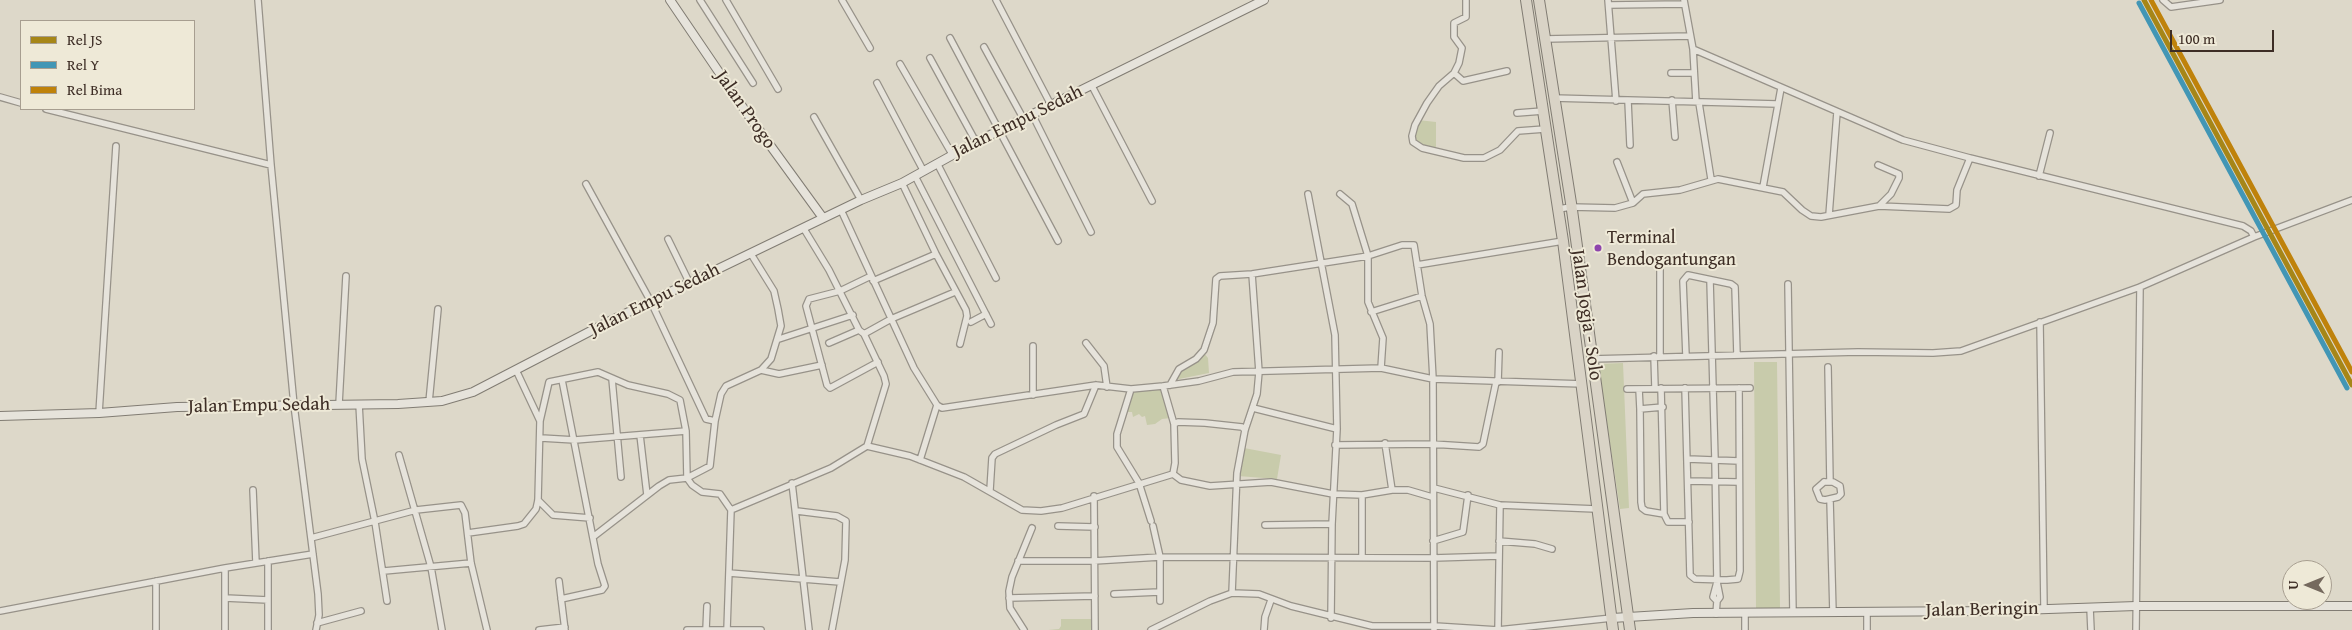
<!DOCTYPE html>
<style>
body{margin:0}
#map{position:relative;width:2352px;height:630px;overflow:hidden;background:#ddd8c9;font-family:"Gentium Book Plus",serif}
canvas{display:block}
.legend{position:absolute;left:20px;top:20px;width:175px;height:90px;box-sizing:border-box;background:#eee9d7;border:1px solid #a79e90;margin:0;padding:6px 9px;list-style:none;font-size:15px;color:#3d2d25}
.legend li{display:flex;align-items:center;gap:10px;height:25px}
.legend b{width:25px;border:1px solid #a79e90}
.north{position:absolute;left:2282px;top:560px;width:50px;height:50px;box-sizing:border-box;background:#eee9d7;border:1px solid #a79e90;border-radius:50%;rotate:270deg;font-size:14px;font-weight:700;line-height:20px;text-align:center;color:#3d2d25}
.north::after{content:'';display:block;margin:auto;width:18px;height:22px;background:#75695e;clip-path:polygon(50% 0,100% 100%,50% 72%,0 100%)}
.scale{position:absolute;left:2170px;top:30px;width:104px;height:22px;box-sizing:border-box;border:2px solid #3d2d25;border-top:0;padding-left:6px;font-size:15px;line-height:18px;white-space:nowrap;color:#3d2d25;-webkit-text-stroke:4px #eee9d7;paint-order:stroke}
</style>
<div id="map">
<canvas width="2352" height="630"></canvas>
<ul class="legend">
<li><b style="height:6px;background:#a68618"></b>Rel JS</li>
<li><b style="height:6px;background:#4296b5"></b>Rel Y</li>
<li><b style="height:6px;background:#bf820b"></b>Rel Bima</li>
</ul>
<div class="north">U</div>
<div class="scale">100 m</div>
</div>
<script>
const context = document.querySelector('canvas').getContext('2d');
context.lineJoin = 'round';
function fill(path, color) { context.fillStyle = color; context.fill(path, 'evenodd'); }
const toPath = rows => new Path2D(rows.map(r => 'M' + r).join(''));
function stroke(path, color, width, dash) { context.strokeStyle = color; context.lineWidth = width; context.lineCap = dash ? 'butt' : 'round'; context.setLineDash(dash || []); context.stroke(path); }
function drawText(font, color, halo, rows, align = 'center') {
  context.font = font + ' "Gentium Book Plus",serif'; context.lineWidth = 4; context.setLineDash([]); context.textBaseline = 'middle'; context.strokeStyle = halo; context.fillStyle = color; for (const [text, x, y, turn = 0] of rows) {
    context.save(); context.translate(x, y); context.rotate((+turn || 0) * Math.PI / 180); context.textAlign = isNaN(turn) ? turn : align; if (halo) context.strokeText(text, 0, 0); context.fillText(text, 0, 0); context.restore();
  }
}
const green = toPath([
 [1418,120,1436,122,1436,148,1426,148,1417,143,1413,133],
 [1203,352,1208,358,1209,373,1174,380,1183,363],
 [1754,362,1777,362,1780,609,1756,609],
 [1623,363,1629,508,1620,509,1598,364],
 [1162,388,1171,418,1162,419,1155,424,1147,425,1145,416,1142,417,1139,414,1133,417,1132,412,1126,412,1132,391],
 [1244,448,1281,455,1277,479,1238,476],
 [1061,619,1092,619,1092,630,1048,630,1059,629,1061,626]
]);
const street = toPath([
 [258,0,271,165,294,405,318,594,319,615,316,630],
 [700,0,753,83],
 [726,0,778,89],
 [842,0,870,48],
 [996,0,1051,105],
 [1466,0,1466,17,1454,23,1454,37,1462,48,1459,63,1454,73,1439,86,1427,103,1415,125,1412,136,1413,142,1422,148,1464,158,1484,158,1500,150,1518,131,1545,129],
 [1608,0,1616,101],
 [2163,0,2171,7,2220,0],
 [1609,5,1684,4],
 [950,38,1058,241],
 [1545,39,1690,36],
 [984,47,1023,118],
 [1693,49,1696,102],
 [930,58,976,142],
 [900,64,952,154],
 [1454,73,1463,81,1507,71],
 [1671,73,1694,73],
 [877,83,923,170],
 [1092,86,1152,201],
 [0,97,21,103],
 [1553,98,1777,104],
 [1672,100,1675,137],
 [1628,101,1630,145],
 [1699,103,1711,179],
 [46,109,271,165],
 [1517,113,1543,111],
 [1032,114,1091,232],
 [814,117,861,200],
 [1970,158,2243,226,2251,231,2254,237],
 [1617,162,1633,203],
 [937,163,996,278],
 [1878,165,1899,174,1899,178,1891,194,1879,206],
 [915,176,991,324],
 [2039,176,2050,133],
 [902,183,936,254,966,310,967,316,960,344],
 [586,184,651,302,706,419,715,421],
 [1763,187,1781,88],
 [1308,194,1335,335,1337,429,1332,524,1331,618],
 [1340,194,1352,204,1368,256,1368,302,1383,338,1381,368],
 [1558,209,1571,207,1615,208,1633,203,1643,194,1680,190,1718,179,1783,192,1802,210,1811,216,1821,217,1879,206,1949,209,1956,205,1957,190,1970,158,1903,140,1693,49,1684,0],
 [841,210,914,368,937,405,942,408,1096,385,1131,389,1163,386,1199,381,1233,372,1381,368,1433,379,1583,384],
 [1829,215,1837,112],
 [804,229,829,270,859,330,864,334,884,376,886,384,867,446],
 [668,239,690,284],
 [1417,265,1563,241],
 [1660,269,1660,356],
 [871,276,840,291,809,299,806,306,827,385,830,388,878,362],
 [1710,280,1715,460,1717,582,1713,597,1717,601],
 [873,281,936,254],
 [1788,284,1793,613],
 [1371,312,1422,296],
 [971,322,986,314],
 [2040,322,2044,608],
 [864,334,891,319,955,292],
 [779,339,853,315],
 [829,343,859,330],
 [1086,343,1104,366,1107,387],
 [1654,356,1655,388],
 [1686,356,1683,281,1688,275,1731,284,1735,287,1737,355],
 [1591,359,1858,352,1933,353,1961,351,2140,287,2254,237,2352,200],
 [1828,367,1830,482],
 [761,370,779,374,822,365],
 [612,379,621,477],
 [1498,382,1499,352],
 [1170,385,1179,369,1196,359,1204,350,1213,323,1216,279,1220,276,1252,274,1368,256,1402,245,1414,245,1422,296,1430,324,1433,379,1434,630],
 [1163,386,1174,424,1175,463,1173,474],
 [1661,388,1664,514,1668,522,1689,522],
 [1685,388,1690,575,1695,579,1727,580,1738,579,1740,571,1739,388],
 [1131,389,1117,434,1117,447,1139,483,1151,521],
 [1627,389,1750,388],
 [1639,389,1640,409],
 [1033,395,1033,346],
 [429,402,438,309],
 [339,404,346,276],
 [359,404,362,459,375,522,387,601],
 [1663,407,1640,409,1641,502,1642,508,1646,511,1664,514],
 [1253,408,1337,429],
 [99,413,116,146],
 [540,421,549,382,598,372,628,385,668,394,680,400,686,431,687,478,692,485,702,492,720,494,731,510,727,630],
 [1174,424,1178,422,1205,423,1242,427,1245,430],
 [640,435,647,495],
 [541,438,575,440,686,431],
 [1385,443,1392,490],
 [1335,445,1432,444,1479,447,1483,444,1496,382],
 [399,455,431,567,442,630],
 [1688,459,1739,461],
 [920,460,937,405],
 [1173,474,1181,480,1210,486,1271,482,1333,494,1362,495,1392,490,1408,490,1432,497],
 [1689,481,1738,482],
 [1824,482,1833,482,1840,486,1841,494,1838,497,1825,500,1820,499,1816,489,1824,482],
 [792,483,809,630],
 [1434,488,1500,505,1596,509],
 [253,490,256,563],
 [990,490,992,458,995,454,1056,425,1084,414,1096,385],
 [1362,495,1362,557],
 [1094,496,1095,630],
 [538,500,553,515,590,518],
 [1830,500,1833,613],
 [731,510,831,468,867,446,910,456,964,477,1022,510,1041,511,1062,508,1173,474],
 [797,511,837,516,846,521,845,560,832,630],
 [1265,525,1332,524],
 [1058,526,1095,527],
 [1153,526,1160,557,1160,601],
 [468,533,518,526,524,524,536,509,538,500,540,421,516,370],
 [593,537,659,486,669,480,687,478,710,466,715,421,721,394,726,386,761,370,771,359,781,326,778,309,774,291,751,254],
 [311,538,416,510,461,505,465,513,471,563,487,630],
 [1433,541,1463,532,1468,495],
 [1499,541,1535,544,1552,549],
 [1018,561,1094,561,1160,557,1433,558,1499,556],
 [384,571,471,563],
 [729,573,840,582],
 [156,581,156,630],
 [559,581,565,630],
 [1232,593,1237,473,1245,430,1257,394,1259,372,1252,274],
 [1114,594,1159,592],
 [225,598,268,600],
 [1009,598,1095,596],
 [561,599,602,590,605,586,598,564,562,380],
 [2090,608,2091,630],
 [0,611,225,568,313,554],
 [1867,612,1867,630],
 [1716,614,1717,601,1720,597,1717,582],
 [1745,614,1745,630],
 [317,623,361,611],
 [225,630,225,568],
 [268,630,268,561],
 [539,630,565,627],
 [687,630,761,630],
 [706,630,707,606],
 [1024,630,1010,608,1009,591,1012,577,1032,528],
 [1151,630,1210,601,1232,593,1259,594,1291,606,1372,626,1435,626,1498,630,1612,618],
 [1264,630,1265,617,1271,600],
 [1498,630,1500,505],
 [2136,630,2140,287]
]);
const secondary = toPath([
 [670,0,746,112,823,218],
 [0,416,99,413,177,407,398,404,442,401,473,392,610,321,861,200,902,183,976,142,1264,0],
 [1612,618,1693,613,1990,611,2136,606,2352,606]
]);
const highway = toPath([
 [1526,0,1563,241,1613,630],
 [1539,0,1571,203,1630,630]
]);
const rail1 = toPath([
 [2144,0,2352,385]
]);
const rail2 = toPath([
 [2139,3,2347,388]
]);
const rail3 = toPath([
 [2151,0,2352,372]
]);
const markers = [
 [1598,248,4.5,"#8e44ad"]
];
const busNames = [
 ["Terminal",1607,238],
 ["Bendogantungan",1607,260]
];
const streetNames = [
 ["Jalan Progo",745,110,55],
 ["Jalan Empu Sedah",1018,122,-26],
 ["Jalan Empu Sedah",655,300,-26],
 ["Jalan Jogja - Solo",1586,315,82],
 ["Jalan Empu Sedah",259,406,-1],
 ["Jalan Beringin",1982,610,-1]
];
fill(green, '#c8cbab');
stroke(street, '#979289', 8);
stroke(secondary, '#817c73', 10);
stroke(highway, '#817c73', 12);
stroke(street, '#e6e3db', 5.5);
stroke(secondary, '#e6e3db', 8);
stroke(highway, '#d9d3c6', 10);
stroke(rail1, '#a68618', 5);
stroke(rail2, '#4296b5', 5);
stroke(rail3, '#bf820b', 5);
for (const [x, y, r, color] of markers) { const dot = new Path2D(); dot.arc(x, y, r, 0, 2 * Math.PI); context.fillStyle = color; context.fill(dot); stroke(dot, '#eee9d7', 2); }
drawText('18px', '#3d2d25', '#eee9d7', busNames, 'left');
drawText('19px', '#3d2d25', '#eee9d7', streetNames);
</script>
